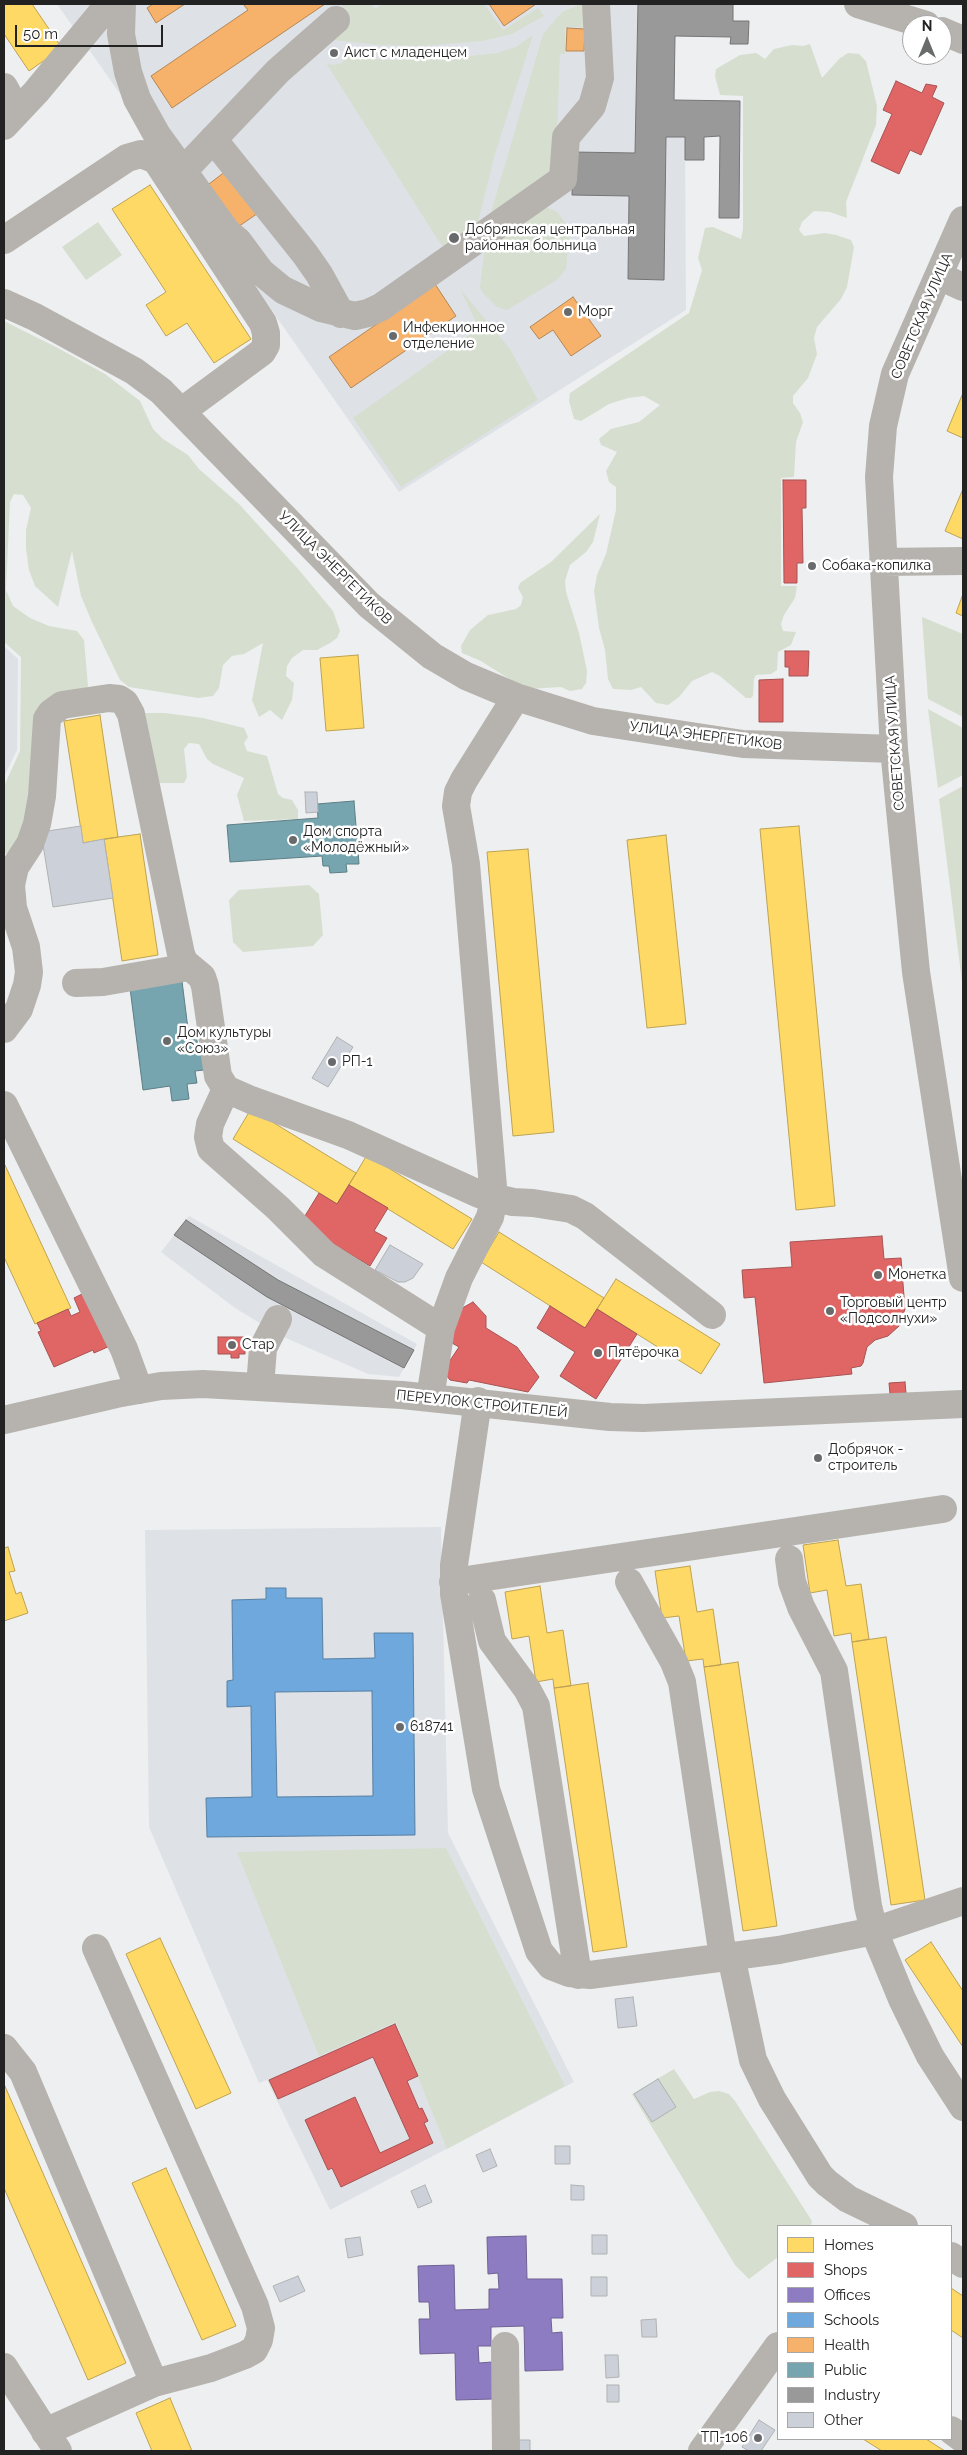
<!DOCTYPE html>
<meta charset="utf-8">
<style>
body{margin:0}
#map{position:relative;width:967px;height:2455px;overflow:hidden;background:#eeeff0;font-family:Raleway,sans-serif}
canvas{display:block}
.frame{position:absolute;inset:0;border:5px solid #222223;pointer-events:none}
.legend{position:absolute;left:777px;top:2225px;width:175px;height:215px;box-sizing:border-box;background:#fff;border:1px solid #a7a7a7;margin:0;padding:6px 9px;list-style:none;font-size:15px;color:#222223}
.legend li{display:flex;align-items:center;gap:10px;height:25px}
.legend b{width:25px;border:1px solid #a7a7a7}
.north{position:absolute;left:902px;top:15px;width:50px;height:50px;box-sizing:border-box;background:#fff;border:1px solid #a7a7a7;border-radius:50%;rotate:0deg;font-size:14px;font-weight:700;line-height:20px;text-align:center;color:#222223}
.north::after{content:'';display:block;margin:auto;width:18px;height:22px;background:#696a6b;clip-path:polygon(50% 0,100% 100%,50% 72%,0 100%)}
.scale{position:absolute;left:15px;top:25px;width:148px;height:22px;box-sizing:border-box;border:2px solid #222223;border-top:0;padding-left:6px;font-size:15px;line-height:18px;white-space:nowrap;color:#222223;-webkit-text-stroke:4px #fff;paint-order:stroke}
</style>
<div id="map">
<canvas width="967" height="2455"></canvas>
<div class="frame"></div>
<ul class="legend">
<li><b style="height:14px;background:#ffd966"></b>Homes</li>
<li><b style="height:14px;background:#e06666"></b>Shops</li>
<li><b style="height:14px;background:#8e7cc3"></b>Offices</li>
<li><b style="height:14px;background:#6fa8dc"></b>Schools</li>
<li><b style="height:14px;background:#f6b26b"></b>Health</li>
<li><b style="height:14px;background:#76a5af"></b>Public</li>
<li><b style="height:14px;background:#999"></b>Industry</li>
<li><b style="height:14px;background:#ccd1d9"></b>Other</li>
</ul>
<div class="north">N</div>
<div class="scale">50 m</div>
</div>
<script>
const context = document.querySelector('canvas').getContext('2d');
context.lineJoin = 'round';
function fill(path, color) { context.fillStyle = color; context.fill(path, 'evenodd'); }
const toPath = rows => new Path2D(rows.map(r => 'M' + r).join(''));
function stroke(path, color, width, dash) { context.strokeStyle = color; context.lineWidth = width; context.lineCap = dash ? 'butt' : 'round'; context.setLineDash(dash || []); context.stroke(path); }
function drawText(font, color, halo, rows, align = 'center') {
  context.font = font + ' Raleway,sans-serif'; context.lineWidth = 5; context.setLineDash([]); context.textBaseline = 'middle'; context.strokeStyle = halo; context.fillStyle = color; for (const [text, x, y, turn = 0] of rows) {
    context.save(); context.translate(x, y); context.rotate((+turn || 0) * Math.PI / 180); context.textAlign = isNaN(turn) ? turn : align; if (halo) context.strokeText(text, 0, 0); context.fillText(text, 0, 0); context.restore();
  }
}
const built = toPath([
 [57,4,686,4,687,36,675,36,667,137,685,137,686,310,399,492],
 [4,646,18,659,17,750,4,777],
 [189,1216,417,1344,399,1377,368,1374,279,1335,235,1308,161,1252],
 [441,1527,448,1833,574,2082,330,2210,267,2080,259,2083,149,1827,145,1530]
]);
const green = toPath([
 [341,4,371,4,375,9,383,4,484,4,503,30,538,8,544,16,512,34,482,41,423,46,378,45,334,40,334,36,351,20],
 [581,4,585,12,585,27,565,27,565,54,560,54,556,160,554,170,488,223,543,34,562,12],
 [533,35,495,154,478,222,446,250,438,240,326,63,333,65,341,63,347,57,390,60,443,59,497,53,516,47],
 [810,44,822,78,839,59,848,53,859,54,866,61,877,106,876,125,846,202,847,218,830,212,814,211,802,222,799,230,804,236,825,233,836,235,851,240,854,247,847,287,841,299,817,327,814,338,817,354,808,378,793,396,793,403,800,413,803,422,796,442,794,477,781,478,781,586,797,586,795,598,784,615,781,624,783,631,796,632,791,645,778,652,777,670,771,674,756,675,754,679,753,696,751,698,746,698,720,676,712,672,692,681,679,697,668,705,656,703,641,687,631,690,613,689,608,679,605,650,599,628,594,591,597,575,606,554,616,510,616,487,609,482,606,471,617,452,601,445,599,439,611,429,639,422,660,405,644,396,628,398,609,404,581,421,574,419,569,401,570,393,689,313,702,270,698,258,705,228,713,227,741,239,743,229,743,96,720,95,715,76,716,69,740,55,756,53,765,59,774,49,792,45,803,46],
 [543,206,556,211,564,221,569,238,566,269,557,280,507,310,497,307,482,292,480,287,485,246],
 [98,222,122,255,86,280,62,247],
 [460,289,510,349,538,400,401,487,353,418,472,333,476,322],
 [4,321,56,347,105,374,140,401,153,429,163,439,188,455,199,469,239,504,299,570,333,611,340,631,337,638,330,643,317,650,303,650,292,658,287,666,286,676,294,683,292,700,282,720,270,710,259,717,252,700,263,643,244,654,232,656,223,665,219,688,213,696,198,698,129,687,120,680,92,622,81,596,72,551,58,607,35,586,29,570,26,549,26,530,31,508,23,495,14,494,10,502,6,590,13,606,30,618,49,626,77,631,84,640,88,686,84,692,51,696,28,816,11,853,4,854,4,786,20,751,21,657,4,642],
 [600,514,593,542,586,552,570,565,565,581,566,592,579,633,587,671,586,683,582,689,570,691,561,687,529,689,520,686,481,661,462,653,461,646,470,630,488,615,516,609,521,605,523,597,518,588,520,583,551,562],
 [922,617,963,634,963,717,928,699],
 [928,709,963,728,963,775,938,788],
 [141,713,165,713,203,718,244,728,248,737,244,743,247,751,267,756,278,794,283,798,292,800,298,810,298,819,244,821,237,795,244,778,213,764,207,759,199,744,189,743,184,749,187,777,184,783,160,783,155,777],
 [963,786,963,990,939,799],
 [309,885,319,894,323,935,313,946,243,952,233,942,229,900,239,890],
 [446,1848,565,2086,447,2149,396,2022,319,2056,237,1852],
 [674,2069,694,2099,710,2092,719,2091,729,2094,735,2101,812,2221,811,2226,778,2226,778,2257,749,2279,735,2265,632,2094]
]);
const homes = toPath([
 [4,4,32,4,62,48,29,71,4,34,4,4],
 [150,185,251,339,214,363,187,323,166,336,146,305,166,292,112,209,150,185],
 [963,393,963,438,947,431,963,393],
 [963,489,963,539,945,531,963,489],
 [963,594,963,616,956,613,963,594],
 [358,655,364,728,326,731,320,658,358,655],
 [100,715,118,837,83,843,64,721,100,715],
 [799,826,835,1206,796,1210,760,829,799,826],
 [140,834,158,955,122,961,104,839,140,834],
 [666,835,686,1024,647,1028,627,840,666,835],
 [528,849,554,1132,513,1136,487,852,528,849],
 [251,1109,356,1173,337,1204,233,1139,251,1109],
 [367,1155,472,1219,453,1249,349,1185,367,1155],
 [4,1163,71,1308,35,1324,4,1257,4,1163],
 [499,1232,604,1298,585,1328,481,1262,499,1232],
 [616,1279,720,1344,701,1374,597,1309,616,1279],
 [838,1540,846,1586,861,1584,869,1639,852,1642,851,1633,834,1636,827,1590,810,1593,803,1545,838,1540],
 [8,1547,15,1571,9,1572,16,1594,21,1592,28,1613,4,1621,4,1548,8,1547],
 [690,1566,697,1612,713,1609,721,1665,704,1667,703,1659,686,1661,679,1616,662,1618,655,1571,690,1566],
 [540,1586,547,1633,563,1630,571,1686,554,1688,553,1679,536,1682,529,1636,512,1639,505,1592,540,1586],
 [886,1637,925,1900,891,1905,852,1642,886,1637],
 [738,1662,777,1926,743,1931,704,1667,738,1662],
 [588,1683,627,1947,593,1952,554,1688,588,1683],
 [160,1938,231,2093,196,2109,126,1954,160,1938],
 [931,1942,963,1991,963,2047,905,1960,931,1942],
 [4,2084,126,2363,88,2380,4,2188,4,2084],
 [166,2168,236,2326,202,2340,132,2183,166,2168],
 [951,2288,963,2296,963,2338,951,2330,951,2288],
 [170,2398,192,2451,152,2451,136,2413,170,2398],
 [863,2439,926,2439,945,2451,882,2451,863,2439]
]);
const shops = toPath([
 [896,81,922,93,926,84,937,86,932,97,944,103,921,155,910,150,899,174,871,161,892,114,883,110,896,81],
 [783,480,806,480,806,508,802,508,803,563,797,563,797,583,784,583,783,480],
 [785,651,809,651,808,676,789,676,789,667,785,667,785,651],
 [783,679,783,722,759,722,759,680,783,679],
 [349,1185,388,1208,374,1231,387,1238,370,1266,300,1224,319,1193,337,1204,349,1185],
 [882,1236,884,1259,901,1258,905,1309,899,1326,888,1336,875,1340,867,1347,863,1363,861,1366,851,1368,852,1374,764,1383,755,1297,744,1298,742,1270,792,1267,790,1242,882,1236],
 [86,1292,110,1346,94,1353,93,1350,54,1367,38,1332,41,1331,37,1323,68,1309,71,1316,80,1312,74,1298,86,1292],
 [473,1302,486,1316,486,1328,517,1347,539,1377,528,1392,469,1380,467,1383,450,1380,443,1371,459,1347,452,1343,457,1311,473,1302],
 [550,1306,585,1328,597,1309,637,1334,596,1399,560,1376,575,1352,537,1328,550,1306],
 [218,1337,245,1337,245,1354,239,1354,239,1358,231,1358,231,1354,218,1354,218,1337],
 [905,1382,906,1393,890,1394,889,1383,905,1382],
 [395,2024,418,2076,407,2081,419,2109,422,2108,428,2121,424,2123,433,2143,341,2187,332,2168,328,2170,305,2120,355,2097,380,2153,410,2139,373,2057,278,2099,269,2080,395,2024]
]);
const offices = toPath([
 [526,2236,527,2279,562,2279,563,2318,551,2318,552,2333,562,2332,563,2370,525,2371,524,2326,491,2327,491,2346,478,2346,479,2363,492,2362,493,2399,456,2400,455,2353,420,2354,419,2319,430,2319,429,2302,419,2302,418,2266,454,2265,455,2310,489,2309,489,2289,499,2289,498,2273,488,2274,487,2237,526,2236]
]);
const schools = toPath([
 [266,1588,286,1588,286,1598,322,1598,323,1659,375,1658,374,1633,413,1633,415,1835,207,1837,206,1798,252,1797,251,1706,227,1707,227,1681,233,1680,232,1600,266,1599,266,1588],
 [372,1691,373,1796,277,1797,275,1692,372,1691]
]);
const health = toPath([
 [153,4,185,4,156,23,147,8,153,4],
 [243,4,325,4,172,108,151,76,248,10,243,4],
 [489,4,536,4,504,26,489,4],
 [567,28,585,29,584,51,566,51,567,28],
 [230,168,261,211,235,229,205,187,230,168],
 [435,284,456,316,351,388,329,357,435,284],
 [573,297,601,336,571,356,553,330,539,339,530,327,573,297]
]);
const public = toPath([
 [354,801,359,864,346,864,347,872,330,873,329,866,323,866,322,856,230,862,227,825,318,818,317,804,354,801],
 [182,981,188,1029,195,1028,199,1054,202,1054,204,1070,195,1071,197,1083,187,1084,189,1099,172,1101,170,1086,143,1090,130,988,182,981]
]);
const industry = toPath([
 [638,4,733,4,733,21,749,21,748,44,730,44,731,37,675,36,674,100,740,101,739,218,719,218,720,136,704,137,704,160,685,160,685,137,666,137,664,280,628,279,629,196,572,195,573,152,635,153,638,4],
 [186,1220,278,1280,414,1350,404,1368,267,1297,174,1235,186,1220]
]);
const building = toPath([
 [305,792,317,792,318,812,306,813,305,792],
 [81,826,83,843,104,839,113,898,53,907,41,832,81,826],
 [337,1037,353,1047,328,1087,312,1078,337,1037],
 [390,1245,423,1264,413,1278,405,1282,398,1282,375,1270,390,1245],
 [633,1997,637,2026,618,2028,615,1999,633,1997],
 [658,2079,676,2107,652,2122,634,2094,658,2079],
 [555,2146,570,2146,570,2164,555,2164,555,2146],
 [490,2149,497,2166,483,2172,476,2155,490,2149],
 [425,2185,432,2202,418,2208,411,2191,425,2185],
 [571,2185,584,2186,584,2200,571,2200,571,2185],
 [592,2235,607,2235,607,2254,592,2254,592,2235],
 [360,2237,363,2255,348,2258,345,2239,360,2237],
 [298,2276,305,2291,280,2302,273,2286,298,2276],
 [591,2277,607,2277,607,2296,591,2296,591,2277],
 [656,2319,657,2337,642,2337,641,2320,656,2319],
 [605,2355,618,2355,619,2377,606,2378,605,2355],
 [607,2385,619,2385,619,2402,607,2402,607,2385],
 [759,2420,775,2430,761,2451,749,2451,742,2447,759,2420],
 [515,2440,530,2440,530,2451,515,2451,515,2440]
]);
const minor = toPath([
 [122,4,121,34,128,72,137,99,157,135,227,232,238,241,261,272,283,290,321,308,355,316,368,313,381,307,563,179,566,137,592,106,600,78,596,4],
 [858,4,926,25],
 [942,31,963,40],
 [4,87,17,111],
 [4,126,36,92,109,4],
 [213,139,305,254,319,274,341,314],
 [183,171,278,71,336,20],
 [963,220,895,374,883,426,879,477,894,749,916,972,963,1278],
 [4,240,127,158,141,154,156,160,263,323,266,333,266,345,262,352,182,411],
 [939,276,963,287],
 [4,303,35,317,134,371,161,391,369,605,432,656,466,676,516,697,593,721,743,744,894,749],
 [883,562,963,561],
 [76,983,103,982,189,967],
 [4,1029,19,1009,27,985,29,972,26,947,13,908,11,885,15,867,30,844,37,824,42,796,47,719,51,713,62,705,109,698,119,699,125,703,131,714,181,954,184,962,202,977,205,986,218,1076,226,1089,210,1124,208,1137,211,1149,278,1208,324,1254,441,1328,430,1398],
 [226,1089,251,1100,348,1135,479,1194,513,1202,533,1203,571,1209,585,1216,712,1315],
 [4,1105,124,1349,139,1390],
 [441,1328,459,1278,490,1217,494,1199,466,864,456,806,458,792,464,780,516,697],
 [260,1387,263,1348,278,1319],
 [478,1401,454,1565,454,1594,486,1789,539,1951,551,1966,569,1973,590,1975,779,1950,874,1931,963,1901],
 [4,1420,116,1394,161,1386,203,1384,402,1395,610,1417,643,1418,963,1404],
 [789,1559,792,1582,801,1607,834,1671,868,1906,874,1931,902,1999,930,2056,963,2107],
 [453,1582,943,1509],
 [629,1582,674,1662,682,1682,723,1957],
 [482,1600,492,1641,527,1689,536,1706,578,1975],
 [731,1956,753,2060,772,2099,820,2176,827,2183,848,2199,904,2226],
 [4,2048,23,2072,154,2383],
 [951,2256,963,2264],
 [505,2346,506,2451],
 [4,2367,58,2451],
 [951,2430,963,2439],
 [45,2432,154,2383,211,2368,245,2355,254,2350,259,2340,261,2328,255,2306,96,1948],
 [702,2451,778,2346]
]);
const markers = [
 [334,53,5,"#696a6b"],
 [454,238,6,"#696a6b"],
 [568,312,5,"#696a6b"],
 [393,336,5,"#696a6b"],
 [812,566,5,"#696a6b"],
 [293,840,5,"#696a6b"],
 [167,1041,5,"#696a6b"],
 [332,1062,5,"#696a6b"],
 [878,1275,5,"#696a6b"],
 [830,1311,5,"#696a6b"],
 [232,1345,5,"#696a6b"],
 [598,1353,5,"#696a6b"],
 [818,1458,5,"#696a6b"],
 [400,1727,5,"#696a6b"],
 [758,2438,5,"#696a6b"]
];
const poiNames = [
 ["Аист с младенцем",344,53],
 ["Добрянская центральная",465,230],
 ["районная больница",465,246],
 ["Морг",578,312],
 ["Инфекционное",403,328],
 ["отделение",403,344],
 ["Собака-копилка",822,566],
 ["Дом спорта",303,832],
 ["«Молодёжный»",303,848],
 ["Дом культуры",177,1033],
 ["«Союз»",177,1049],
 ["РП-1",342,1062],
 ["Монетка",888,1275],
 ["Торговый центр",840,1303],
 ["«Подсолнухи»",840,1319],
 ["Стар",242,1345],
 ["Пятёрочка",608,1353],
 ["Добрячок -",828,1450],
 ["строитель",828,1466],
 ["618741",410,1727],
 ["ТП-106",748,2438,"right"]
];
const streetNames = [
 ["СОВЕТСКАЯ УЛИЦА",922,316,-67],
 ["УЛИЦА ЭНЕРГЕТИКОВ",335,568,45],
 ["УЛИЦА ЭНЕРГЕТИКОВ",706,736,7],
 ["СОВЕТСКАЯ УЛИЦА",895,743,-94],
 ["ПЕРЕУЛОК СТРОИТЕЛЕЙ",482,1404,6]
];
fill(built, '#dee2e7');
fill(green, '#d6dfcf');
fill(homes, '#ffd966');
stroke(homes, '#bda252', 1);
fill(shops, '#e06666');
stroke(shops, '#a75252', 1);
fill(offices, '#8e7cc3');
stroke(offices, '#6e6193', 1);
fill(schools, '#6fa8dc');
stroke(schools, '#5880a4', 1);
fill(health, '#f6b26b');
stroke(health, '#b68755', 1);
fill(public, '#76a5af');
stroke(public, '#5d7e85', 1);
fill(industry, '#999');
stroke(industry, '#757576', 1);
fill(building, '#ccd1d9');
stroke(building, '#b0b1b2', 1);
stroke(minor, '#b6b3af', 28);
for (const [x, y, r, color] of markers) { const dot = new Path2D(); dot.arc(x, y, r, 0, 2 * Math.PI); context.fillStyle = color; context.fill(dot); stroke(dot, '#fff', 2); }
drawText('14px', '#222223', '#fff', poiNames, 'left');
drawText('14px', '#222223', '#fff', streetNames);
</script>
